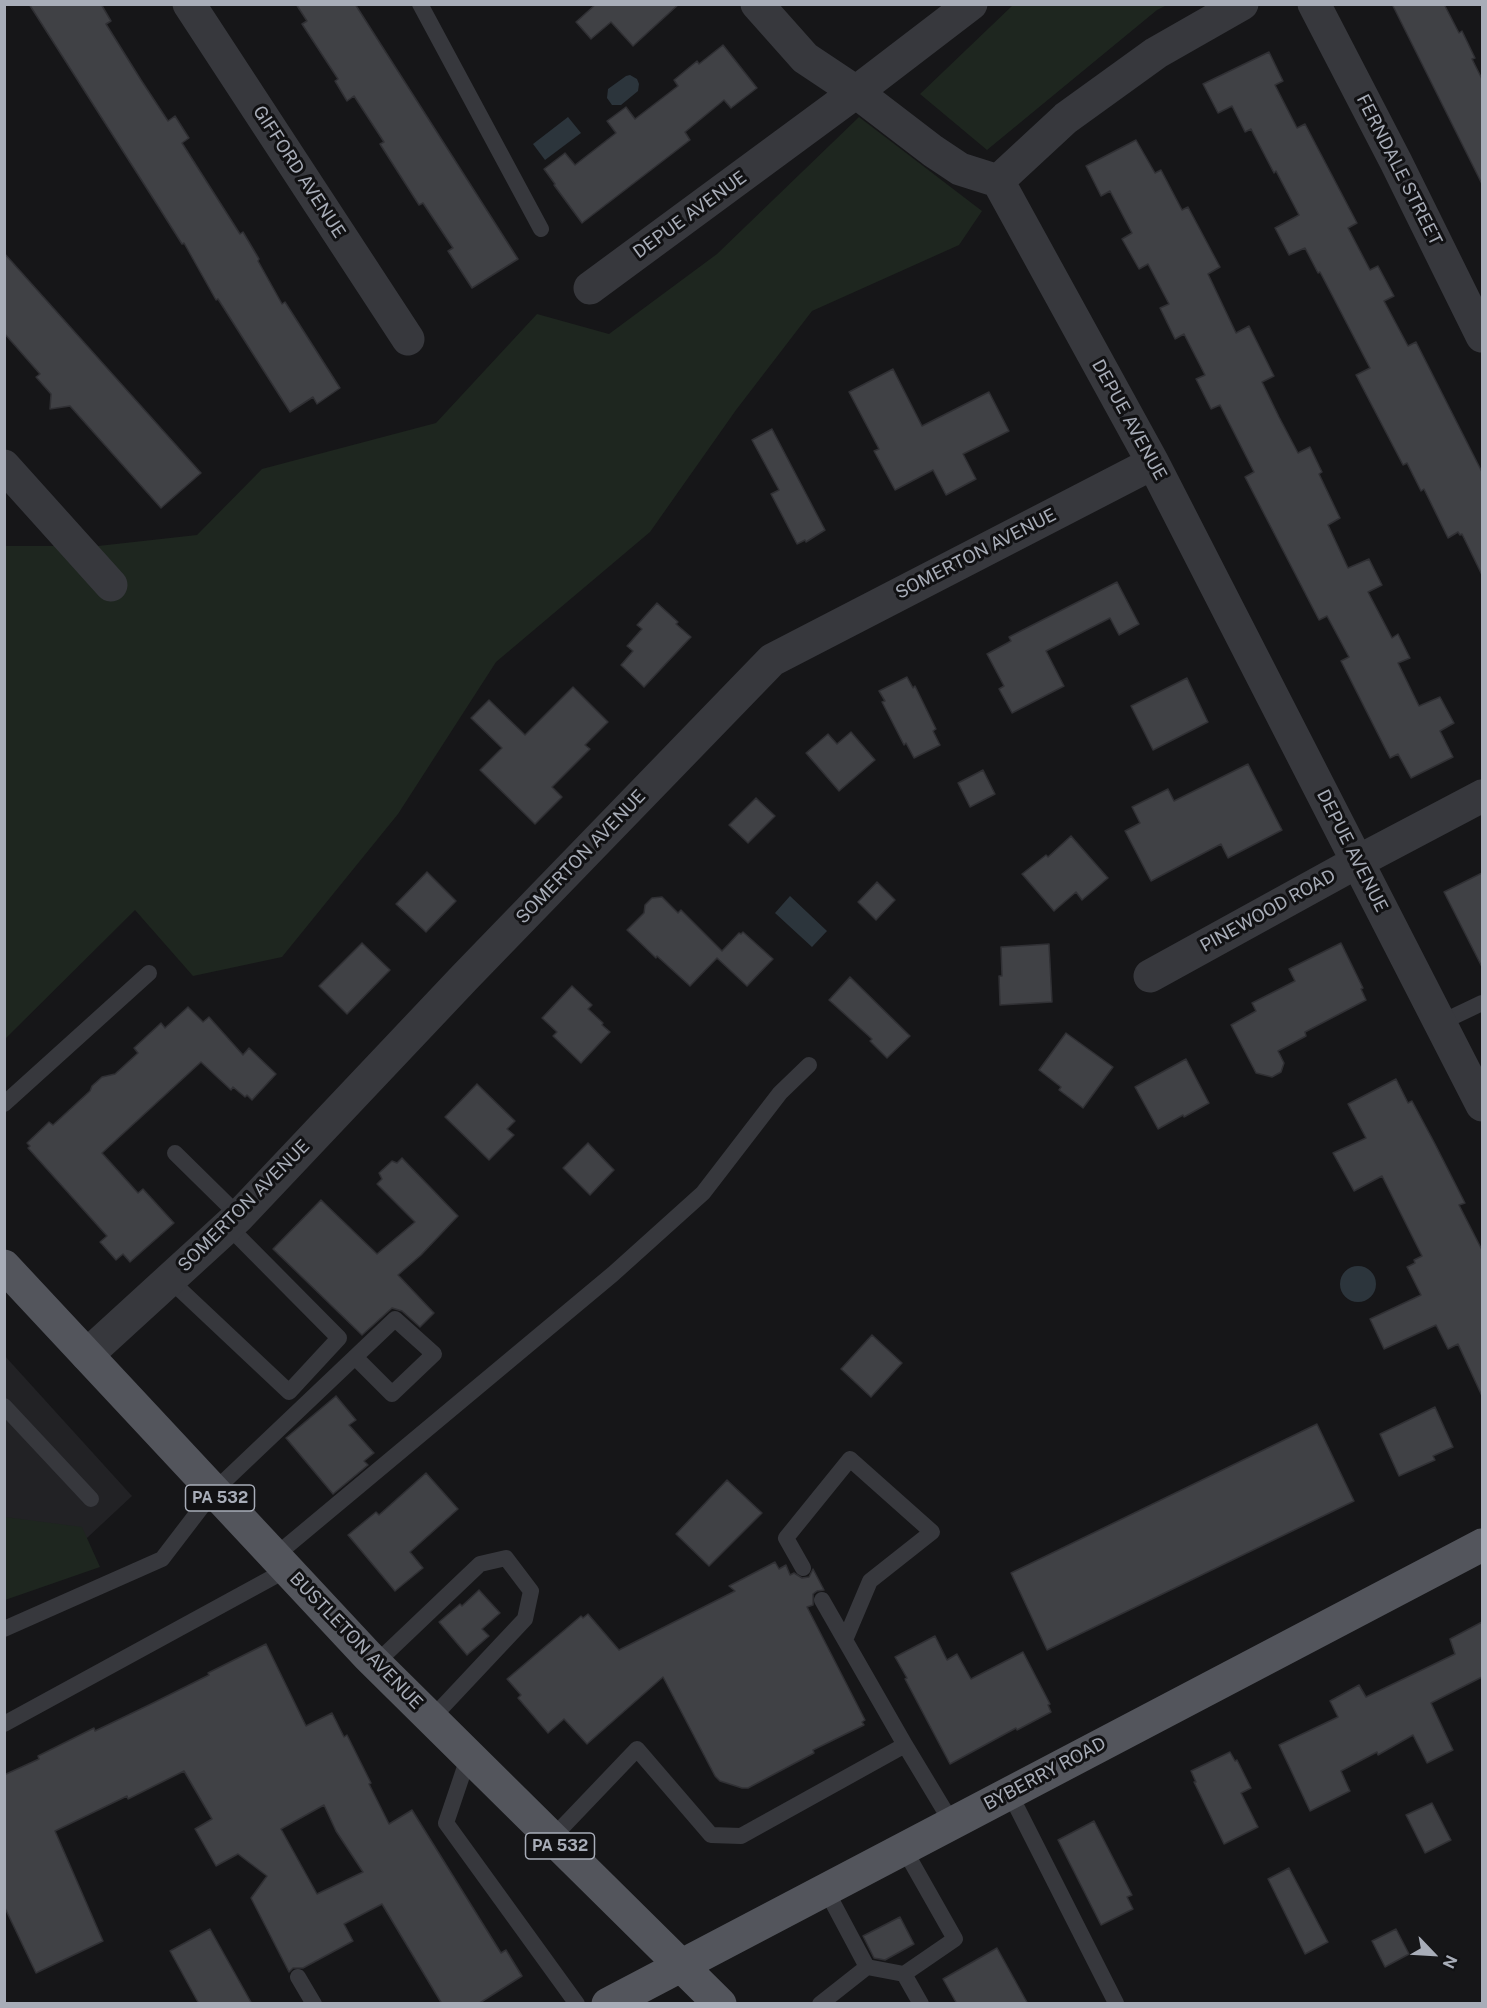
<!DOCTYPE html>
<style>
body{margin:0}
#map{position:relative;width:1487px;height:2008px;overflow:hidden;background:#161618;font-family:"Public Sans",sans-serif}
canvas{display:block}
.frame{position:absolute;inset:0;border:6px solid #a8adb8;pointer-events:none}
.north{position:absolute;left:1403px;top:1924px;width:60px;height:60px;-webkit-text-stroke:4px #111113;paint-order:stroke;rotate:115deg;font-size:16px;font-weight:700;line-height:24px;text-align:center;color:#a8adb8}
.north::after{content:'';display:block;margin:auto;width:21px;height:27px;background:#a8adb8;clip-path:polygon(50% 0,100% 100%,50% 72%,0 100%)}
</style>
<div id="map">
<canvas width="1487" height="2008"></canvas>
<div class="frame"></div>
<div class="north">N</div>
</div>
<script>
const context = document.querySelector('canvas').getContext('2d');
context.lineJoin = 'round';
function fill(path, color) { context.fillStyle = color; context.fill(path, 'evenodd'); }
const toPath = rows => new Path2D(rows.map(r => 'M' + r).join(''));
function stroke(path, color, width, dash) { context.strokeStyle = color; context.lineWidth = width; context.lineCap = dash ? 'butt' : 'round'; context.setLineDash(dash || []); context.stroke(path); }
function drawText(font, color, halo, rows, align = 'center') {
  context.font = font + ' "Public Sans",sans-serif'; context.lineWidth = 6; context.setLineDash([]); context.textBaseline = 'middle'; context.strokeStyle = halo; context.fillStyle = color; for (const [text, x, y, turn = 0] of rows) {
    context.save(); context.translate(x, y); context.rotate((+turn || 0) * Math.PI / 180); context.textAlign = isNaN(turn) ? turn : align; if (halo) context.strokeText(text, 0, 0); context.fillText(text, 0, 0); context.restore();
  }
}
const built = toPath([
 [4,1355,132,1496,73,1551,5,1544]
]);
const green = toPath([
 [1013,5,1013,4,1167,5,1157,10,987,150,920,94],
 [859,117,982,211,959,245,812,311,736,410,650,532,496,662,398,814,282,957,193,976,135,910,5,1039,5,546,98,546,197,535,262,469,436,423,537,314,609,334,717,254],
 [5,1517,82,1527,100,1567,5,1600]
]);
const water = toPath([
 [630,75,637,79,639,84,638,91,621,105,612,105,607,98,608,89,626,76],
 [568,117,581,133,545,160,533,144],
 [790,896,827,931,812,947,775,913],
 '1340 1284a18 18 0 1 1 36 0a18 18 0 1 1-36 0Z'
]);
const building = toPath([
 [29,4,101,4,111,21,106,24,141,80,168,121,175,116,189,138,182,143,240,234,243,232,259,259,258,261,282,304,285,302,340,388,317,404,313,397,290,412,218,299,216,300,184,243,182,244,158,206,29,4],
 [296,4,355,4,518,259,472,288,448,251,453,248,423,203,419,205,380,144,384,142,354,96,347,101,335,81,338,79,302,24,307,21,296,4],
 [596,4,679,4,633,46,611,22,591,39,576,22,596,4],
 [1392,4,1444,4,1459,33,1462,31,1475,58,1472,59,1482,79,1482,184,1392,4],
 [723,45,757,88,731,108,724,100,685,132,690,140,582,223,554,185,555,184,544,169,565,153,575,165,616,133,607,121,626,107,635,119,678,86,674,80,697,61,699,64,723,45],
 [1269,52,1283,81,1275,85,1297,128,1305,124,1357,223,1348,228,1370,270,1378,266,1394,296,1384,301,1408,346,1416,342,1482,472,1482,575,1462,534,1460,535,1458,532,1448,538,1424,489,1421,491,1407,463,1403,465,1356,375,1370,368,1320,272,1318,273,1305,248,1289,255,1275,228,1299,215,1276,171,1274,173,1251,129,1245,132,1232,106,1218,113,1203,84,1269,52],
 [1136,140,1155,173,1161,170,1182,210,1188,207,1220,267,1208,274,1236,333,1249,326,1274,376,1262,382,1279,417,1298,453,1310,447,1322,472,1319,474,1340,518,1328,525,1348,568,1369,559,1382,585,1368,592,1392,638,1398,634,1410,658,1398,663,1419,706,1440,697,1454,723,1440,731,1453,757,1411,778,1398,754,1390,758,1341,661,1349,657,1327,616,1319,620,1260,506,1245,477,1254,472,1220,405,1211,409,1196,379,1205,375,1184,334,1175,339,1160,308,1169,304,1148,264,1139,269,1122,239,1132,233,1110,191,1101,196,1086,166,1136,140],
 [4,253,201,473,161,508,70,406,50,409,51,394,36,377,40,374,4,333,4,253],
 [893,369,922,426,989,392,1009,431,963,454,976,479,946,495,933,470,895,490,874,451,879,449,849,392,893,369],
 [772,429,825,530,806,542,805,540,797,544,771,494,779,490,752,440,772,429],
 [1117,582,1139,624,1119,635,1110,618,1046,651,1064,686,1012,713,999,689,1004,686,987,654,1011,641,1009,637,1117,582],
 [657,603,678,622,676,624,691,637,644,687,621,665,633,651,627,646,642,629,637,625,657,603],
 [907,677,913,688,915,686,936,729,933,731,940,745,914,758,906,743,904,745,882,702,885,701,879,691,907,677],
 [1187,678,1208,722,1153,750,1131,706,1187,678],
 [573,687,608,722,585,745,590,749,552,787,562,797,535,824,480,770,502,748,471,718,489,700,525,735,573,687],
 [851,732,875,760,839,791,806,753,828,734,837,744,851,732],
 [1248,764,1282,830,1228,858,1221,844,1151,881,1125,831,1140,823,1132,807,1168,789,1174,801,1248,764],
 [983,770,995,794,970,807,958,783,983,770],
 [756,798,775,816,748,843,729,825,756,798],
 [1071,836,1108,878,1082,900,1076,892,1054,911,1022,874,1046,855,1048,857,1071,836],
 [427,872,456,901,426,932,396,904,427,872],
 [1482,873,1482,967,1444,892,1482,873],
 [877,882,895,900,876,920,858,902,877,882],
 [662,897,678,913,681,910,722,951,739,933,741,934,743,932,773,959,747,986,717,958,690,986,657,956,656,958,627,930,644,913,645,905,652,898,662,897],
 [362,943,390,970,347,1014,319,986,362,943],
 [1341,943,1363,988,1361,989,1366,1000,1305,1032,1306,1036,1278,1051,1284,1063,1281,1072,1272,1077,1256,1073,1231,1025,1256,1011,1252,1003,1295,981,1289,969,1341,943],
 [1049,944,1052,1002,1000,1005,999,976,1002,976,1001,947,1049,944],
 [850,977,910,1036,887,1058,870,1041,872,1039,829,1000,850,977],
 [572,986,592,1005,588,1009,603,1023,602,1025,610,1032,581,1063,553,1036,557,1032,542,1018,572,986],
 [188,1007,203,1022,209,1017,243,1055,249,1048,276,1074,252,1100,247,1095,245,1097,233,1087,231,1090,201,1062,102,1153,138,1193,143,1189,174,1223,130,1262,123,1254,116,1260,100,1242,107,1236,28,1148,30,1146,27,1143,49,1122,53,1125,90,1091,92,1086,102,1077,115,1074,138,1053,134,1048,161,1023,165,1028,188,1007],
 [1066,1033,1113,1067,1083,1108,1059,1090,1061,1087,1039,1070,1066,1033],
 [1186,1059,1209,1103,1184,1117,1183,1115,1158,1129,1135,1087,1186,1059],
 [1396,1079,1408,1103,1412,1101,1435,1144,1465,1203,1459,1205,1482,1250,1482,1396,1458,1344,1448,1349,1436,1325,1384,1349,1370,1319,1421,1295,1407,1267,1415,1263,1414,1260,1422,1256,1382,1176,1354,1191,1333,1153,1366,1138,1348,1104,1396,1079],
 [477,1084,515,1121,507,1129,514,1135,489,1160,445,1117,477,1084],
 [588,1143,614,1170,590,1195,563,1168,588,1143],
 [402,1158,458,1216,421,1255,398,1275,434,1313,420,1327,402,1311,392,1308,362,1335,273,1249,321,1200,377,1254,415,1222,377,1184,382,1179,379,1173,392,1161,397,1163,402,1158],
 [872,1335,902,1363,871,1397,841,1369,872,1335],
 [336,1396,356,1420,349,1425,374,1453,364,1461,368,1465,333,1494,286,1438,336,1396],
 [1435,1407,1453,1447,1433,1456,1435,1460,1399,1476,1380,1434,1435,1407],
 [1317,1424,1354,1501,1047,1650,1011,1573,1317,1424],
 [426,1473,458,1509,410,1552,423,1568,395,1591,348,1535,376,1512,379,1515,426,1473],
 [727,1480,762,1513,709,1566,676,1534,727,1480],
 [775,1562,779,1569,786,1565,790,1575,794,1573,802,1578,809,1577,813,1569,824,1590,817,1591,813,1594,813,1605,807,1607,865,1720,862,1722,864,1725,813,1750,814,1753,748,1788,742,1788,720,1781,715,1776,663,1677,587,1744,564,1719,548,1733,518,1698,521,1695,507,1679,581,1616,583,1618,588,1614,619,1650,735,1591,729,1586,775,1562],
 [479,1590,500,1613,482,1629,489,1636,467,1655,439,1622,460,1604,462,1606,479,1590],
 [1482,1622,1482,1677,1431,1703,1453,1750,1427,1763,1413,1735,1378,1755,1377,1752,1341,1771,1350,1791,1310,1811,1279,1745,1338,1717,1330,1701,1359,1685,1366,1697,1455,1654,1450,1639,1482,1622],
 [935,1636,947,1660,957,1654,971,1679,1023,1652,1050,1704,1048,1705,1051,1712,1017,1730,1016,1728,950,1764,905,1679,907,1678,895,1657,935,1636],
 [266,1644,306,1726,332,1713,344,1737,347,1735,371,1783,369,1784,389,1824,412,1810,501,1953,506,1950,522,1976,478,2004,442,2004,382,1904,344,1924,353,1941,303,1968,293,1968,289,1972,251,1898,267,1876,238,1854,216,1866,195,1829,212,1819,184,1771,128,1799,127,1796,55,1831,103,1941,36,1973,4,1906,4,1775,39,1759,38,1756,94,1728,95,1731,153,1703,209,1675,208,1673,266,1644],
 [324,1805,336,1831,363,1872,317,1894,281,1829,324,1805],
 [1230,1752,1235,1761,1237,1760,1251,1788,1241,1793,1258,1827,1224,1844,1194,1782,1196,1782,1191,1771,1230,1752],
 [1432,1803,1451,1840,1425,1853,1406,1815,1432,1803],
 [1094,1821,1132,1895,1127,1897,1133,1909,1101,1925,1058,1840,1094,1821],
 [1289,1868,1328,1942,1305,1954,1268,1879,1289,1868],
 [900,1917,914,1944,885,1960,874,1958,863,1936,900,1917],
 [210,1929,252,2004,199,2004,170,1951,210,1929],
 [1396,1929,1409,1954,1385,1967,1372,1941,1396,1929],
 [997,1948,1028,2004,957,2004,943,1979,997,1948]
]);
const lane = toPath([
 [420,4,541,229],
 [1440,1023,1482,1003],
 [4,1104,149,973],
 [175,1153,239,1216],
 [170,1280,289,1392,339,1338,228,1226],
 [4,1406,91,1499],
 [275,1556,613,1274,703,1193,780,1093,809,1065],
 [803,1568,786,1538,850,1459,932,1532,870,1581,845,1640],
 [822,1600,905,1745],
 [4,1629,162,1559,214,1491,395,1319,434,1354,392,1394,355,1357],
 [376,1663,480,1564,506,1558,531,1591,525,1619,432,1718],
 [4,1724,288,1569],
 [469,1755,446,1823,577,2004],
 [1009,1792,1116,2003],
 [552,1838,637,1749,711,1835,741,1836,905,1745,952,1823],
 [904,1849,955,1939,904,1974,921,2004],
 [867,1967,904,1974],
 [298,1977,314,2004],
 [820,2004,867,1967,826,1890]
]);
const street = toPath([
 [189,4,408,339],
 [757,4,805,58,856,92,933,151,960,169,998,181,1153,463,1482,1105],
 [1314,4,1396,162,1482,336],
 [998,181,1066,118,1156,53,1242,4],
 [590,288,856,92,971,4],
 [4,466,111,585],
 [1150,976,1357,862,1482,796],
 [87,1355,239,1216,465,977,772,660,1153,463]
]);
const primary = toPath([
 [4,1266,368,1656,720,2004],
 [608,2004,1482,1545]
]);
const shields = [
 [220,1498,69],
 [560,1846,69]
];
const shieldNames = [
 ["PA 532",220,1498],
 ["PA 532",560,1846]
];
const streetNames = [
 ["FERNDALE STREET",1399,170,63],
 ["GIFFORD AVENUE",299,172,57],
 ["DEPUE AVENUE",690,215,-36],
 ["DEPUE AVENUE",1129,420,61],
 ["SOMERTON AVENUE",976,554,-27],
 ["DEPUE AVENUE",1352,851,63],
 ["SOMERTON AVENUE",581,857,-46],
 ["PINEWOOD ROAD",1268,911,-29],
 ["SOMERTON AVENUE",244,1206,-45],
 ["BUSTLETON AVENUE",356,1641,46],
 ["BYBERRY ROAD",1045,1774,-28]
];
fill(built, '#222225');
fill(green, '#1e261f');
fill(water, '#2c353c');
fill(building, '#404145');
stroke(building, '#303034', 1.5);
stroke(lane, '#37383d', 16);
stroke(street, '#37383d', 33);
stroke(primary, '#53555c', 33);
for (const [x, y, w] of shields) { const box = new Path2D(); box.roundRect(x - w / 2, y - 13, w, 26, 4.5); context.fillStyle = '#111113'; context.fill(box); stroke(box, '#a8adb8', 1.5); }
drawText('bold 16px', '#a8adb8', null, shieldNames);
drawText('18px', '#a8adb8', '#111113', streetNames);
</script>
